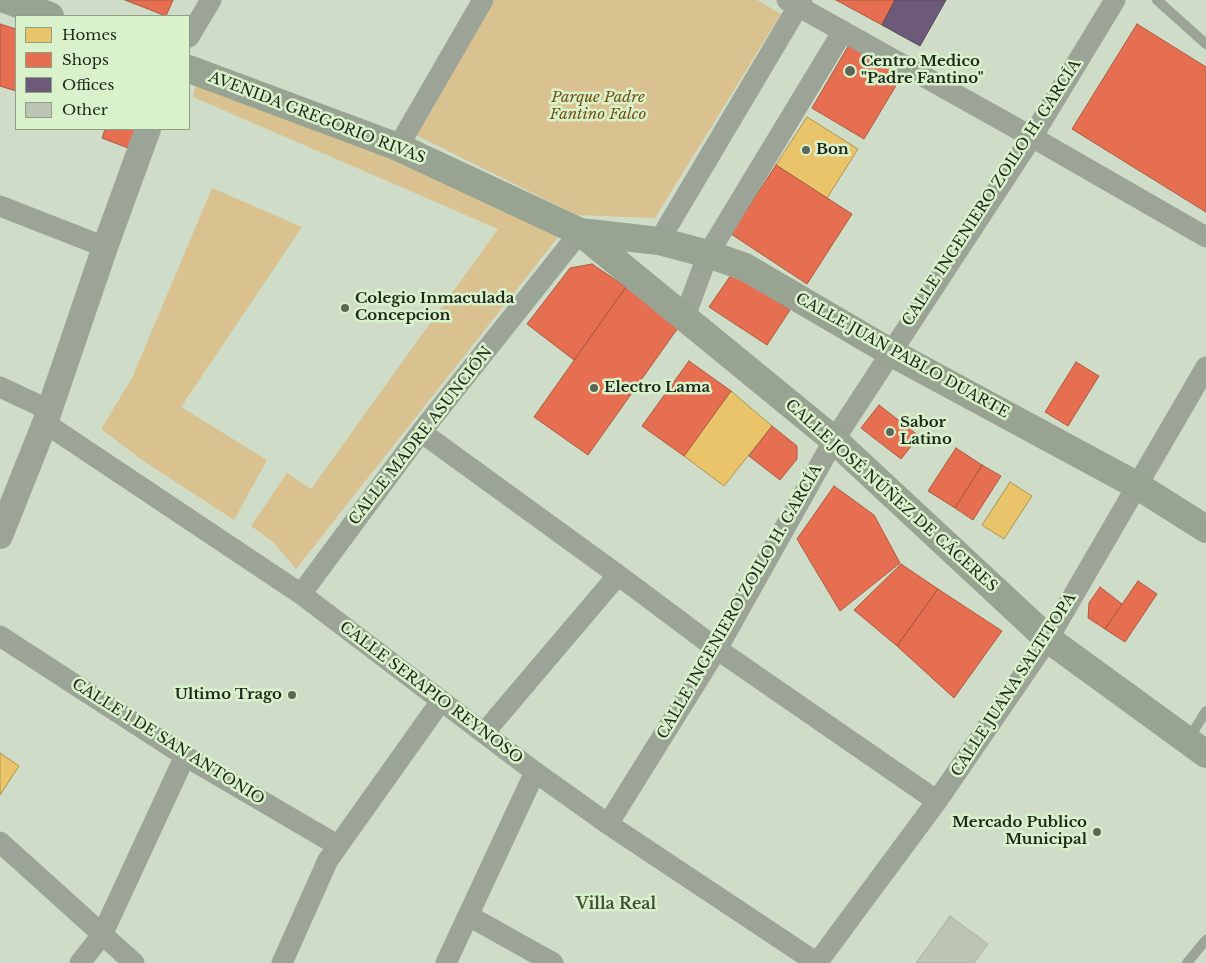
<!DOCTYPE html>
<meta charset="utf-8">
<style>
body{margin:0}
#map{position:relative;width:1206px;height:963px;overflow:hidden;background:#cfddc8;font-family:"Libre Baskerville",serif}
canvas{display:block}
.legend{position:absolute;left:15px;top:15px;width:175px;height:115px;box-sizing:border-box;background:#d9f2cc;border:1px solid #8fa185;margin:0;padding:6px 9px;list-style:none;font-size:15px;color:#1f281a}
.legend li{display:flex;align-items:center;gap:10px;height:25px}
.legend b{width:25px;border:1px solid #8fa185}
</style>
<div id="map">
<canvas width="1206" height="963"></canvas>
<ul class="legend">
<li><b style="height:14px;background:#e9c46a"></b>Homes</li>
<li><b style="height:14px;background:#e76f51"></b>Shops</li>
<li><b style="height:14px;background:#6d597a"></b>Offices</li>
<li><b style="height:14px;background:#bcc4b3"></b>Other</li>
</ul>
</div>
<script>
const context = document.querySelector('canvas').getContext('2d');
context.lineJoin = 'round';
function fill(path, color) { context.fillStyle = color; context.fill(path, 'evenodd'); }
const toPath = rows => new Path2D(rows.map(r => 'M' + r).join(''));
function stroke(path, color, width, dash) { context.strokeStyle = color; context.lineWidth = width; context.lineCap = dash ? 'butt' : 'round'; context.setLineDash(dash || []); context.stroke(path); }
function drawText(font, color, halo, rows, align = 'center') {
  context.font = font + ' "Libre Baskerville",serif'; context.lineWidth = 5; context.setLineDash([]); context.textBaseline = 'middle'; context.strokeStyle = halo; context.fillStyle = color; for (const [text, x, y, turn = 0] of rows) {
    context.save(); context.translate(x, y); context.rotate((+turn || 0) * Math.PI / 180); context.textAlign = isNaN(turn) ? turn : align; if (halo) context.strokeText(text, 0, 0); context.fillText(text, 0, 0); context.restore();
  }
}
const green = toPath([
 [493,0,757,0,781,14,655,218,577,215,414,134],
 [196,82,381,152,562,232,296,569,273,542,251,526,287,473,311,489,498,229,193,97],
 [212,188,302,227,181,407,267,460,234,520,142,460,101,429,132,378]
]);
const homes = toPath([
 [807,117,858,149,827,198,776,165,807,117],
 [731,391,772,426,724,486,684,456,731,391],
 [1010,482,1032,496,1004,539,982,525,1010,482],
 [0,753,19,766,0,795,0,753]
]);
const shops = toPath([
 [125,0,173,0,166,16,125,0],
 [836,0,895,0,882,25,836,0],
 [0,24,16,29,16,91,0,86,0,24],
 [1137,24,1206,67,1206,212,1072,129,1137,24],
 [850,43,903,74,864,139,812,108,850,43],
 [105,129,140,129,133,150,102,138,105,129],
 [776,165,852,214,807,284,731,234,776,165],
 [592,264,626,287,574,360,527,324,570,268,592,264],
 [733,272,790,310,767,345,709,307,733,272],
 [626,287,680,325,588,455,534,417,626,287],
 [689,361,731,391,684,456,642,426,689,361],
 [1076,362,1099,376,1068,426,1045,412,1076,362],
 [879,405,919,436,901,459,861,428,879,405],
 [772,426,797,446,797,459,780,480,749,456,772,426],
 [956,448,982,465,955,508,928,491,956,448],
 [982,465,1001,476,973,520,955,508,982,465],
 [834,486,874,515,900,563,840,611,797,539,834,486],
 [901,564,938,589,897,646,854,610,901,564],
 [1138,581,1157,594,1125,642,1105,629,1138,581],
 [1100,587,1122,604,1105,629,1088,618,1089,603,1100,587],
 [938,589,1002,631,954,698,897,646,938,589]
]);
const offices = toPath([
 [895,0,946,0,920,46,882,25,895,0]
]);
const building = toPath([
 [950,916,988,944,974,963,916,963,950,916]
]);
const service = toPath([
 [1157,0,1206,44],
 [1188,740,1206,711],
 [1187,963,1206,940]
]);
const minor = toPath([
 [787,0,1032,137,1206,237],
 [189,37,211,0],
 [398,147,483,0],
 [0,206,105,247],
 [659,241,802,0],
 [685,316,708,254,843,31],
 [0,387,49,410],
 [45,423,301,594,535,772,608,824,817,963,937,801,1048,639,1206,367],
 [421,432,618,575,717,649,937,801],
 [301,594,421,432,580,232],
 [0,636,185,756,337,845],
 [484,733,618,575],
 [608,824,717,649,834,440,1032,137,1115,0],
 [0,842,134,963],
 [469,916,553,963],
 [80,963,102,935,185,756],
 [282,963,328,860,441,701],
 [446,963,535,772]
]);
const tertiary = toPath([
 [0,536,45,423,105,247,148,129]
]);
const secondary = toPath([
 [7,0,50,16],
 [189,69,398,147,580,232,834,440,1048,639,1206,754],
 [580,232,659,241,708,254,745,267,890,352,1138,486,1206,529]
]);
const markers = [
 [850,71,6,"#5d6757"],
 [806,150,5,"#5d6757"],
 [345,308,5,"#5d6757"],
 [594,388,5,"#5d6757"],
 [890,432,5,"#5d6757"],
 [292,695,5,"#5d6757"],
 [1097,832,5,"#5d6757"]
];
const poiNames = [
 ["Centro Medico",861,62],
 ["\"Padre Fantino\"",861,79],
 ["Bon",816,150],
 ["Colegio Inmaculada",355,299],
 ["Concepcion",355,316],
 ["Electro Lama",604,388],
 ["Sabor",900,423],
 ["Latino",900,440],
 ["Ultimo Trago",282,695,"right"],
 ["Mercado Publico",1087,823,"right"],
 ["Municipal",1087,840,"right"]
];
const parkNames = [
 ["Parque Padre",598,98],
 ["Fantino Falco",598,115]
];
const streetNames = [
 ["AVENIDA GREGORIO RIVAS",317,118,21],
 ["CALLE INGENIERO ZOILO H. GARCÍA",992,193,-57],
 ["CALLE JUAN PABLO DUARTE",902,356,29],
 ["CALLE MADRE ASUNCIÓN",421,436,-52],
 ["CALLE JOSÉ NÚÑEZ DE CÁCERES",891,496,42],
 ["CALLE INGENIERO ZOILO H. GARCÍA",740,602,-60],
 ["CALLE JUANA SALTITOPA",1014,685,-57],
 ["CALLE SERAPIO REYNOSO",431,693,37],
 ["CALLE 1 DE SAN ANTONIO",168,742,32]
];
const neighbourhoodNames = [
 ["Villa Real",616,904]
];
fill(green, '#d9c28f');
fill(homes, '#e9c46a');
stroke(homes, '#ac9552', 1);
fill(shops, '#e76f51');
stroke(shops, '#ab5a40', 1);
fill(offices, '#6d597a');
stroke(offices, '#564a5d', 1);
fill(building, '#bcc4b3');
stroke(building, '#a8af9f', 1);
stroke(service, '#9ba496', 10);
stroke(minor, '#9ba496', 21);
stroke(tertiary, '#9ba496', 26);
stroke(secondary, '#98a392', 28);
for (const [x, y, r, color] of markers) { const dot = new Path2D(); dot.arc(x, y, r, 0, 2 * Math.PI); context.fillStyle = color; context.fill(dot); stroke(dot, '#d9f2cc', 2); }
drawText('bold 15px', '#1f281a', '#d9f2cc', poiNames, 'left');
drawText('italic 15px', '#754f0e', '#d9f2cc', parkNames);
drawText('15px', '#1f281a', '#d9f2cc', streetNames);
drawText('bold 16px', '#3f5334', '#d9f2cc', neighbourhoodNames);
</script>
